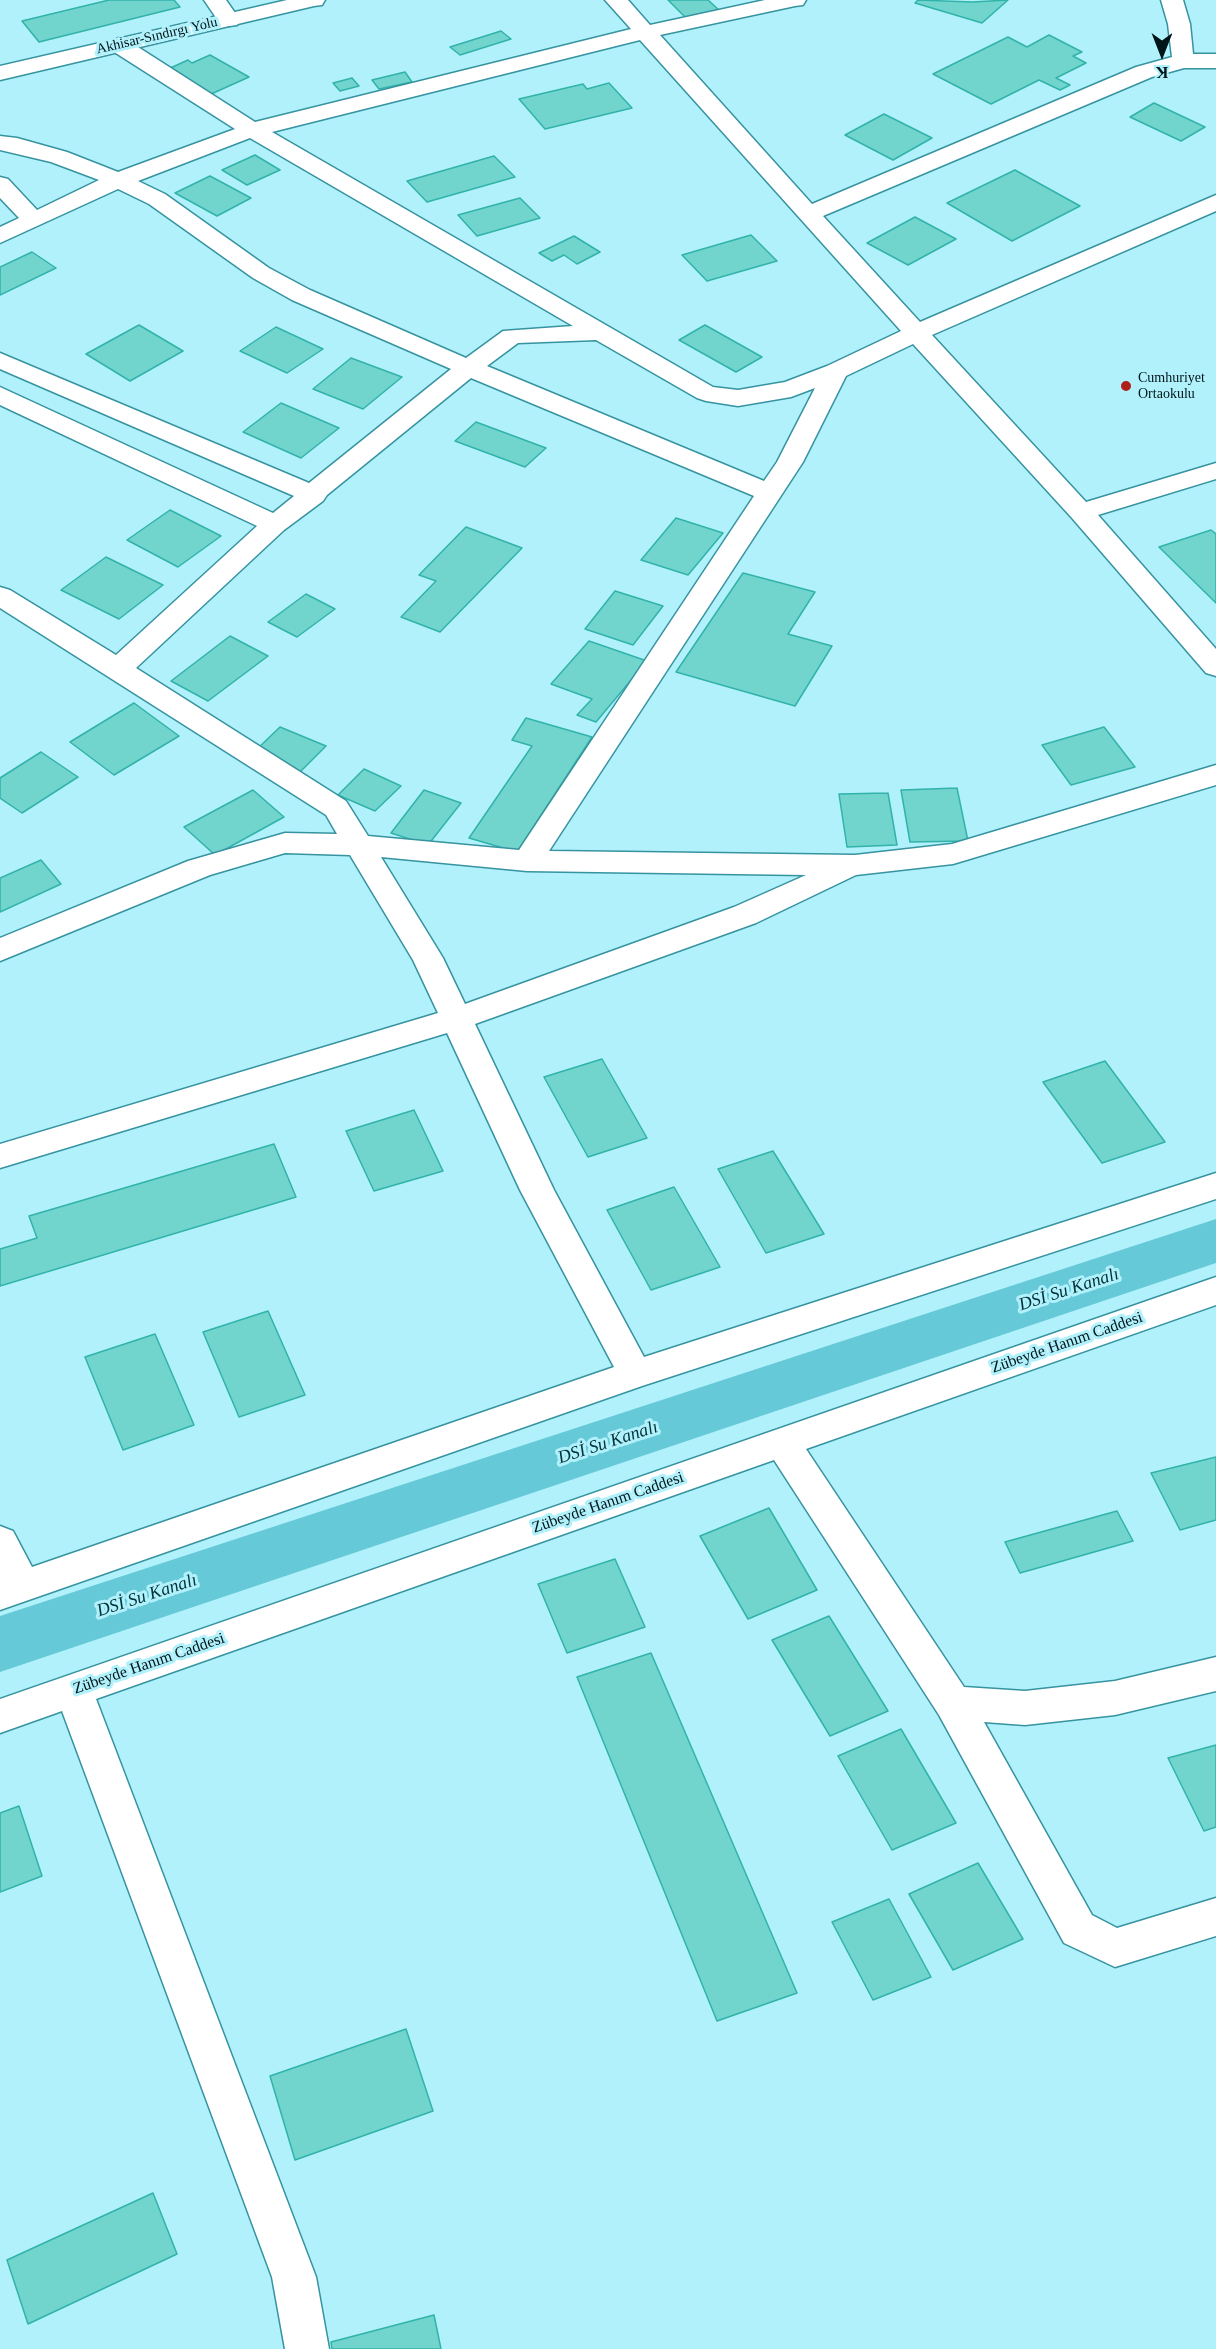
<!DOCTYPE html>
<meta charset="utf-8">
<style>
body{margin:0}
#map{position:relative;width:1216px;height:2349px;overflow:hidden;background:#b1f1fc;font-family:Georgia,serif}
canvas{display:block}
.north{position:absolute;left:1132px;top:24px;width:60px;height:60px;-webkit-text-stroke:4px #b1f1fc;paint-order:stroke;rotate:180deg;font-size:16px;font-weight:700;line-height:24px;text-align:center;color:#001518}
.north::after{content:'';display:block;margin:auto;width:21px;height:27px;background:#001518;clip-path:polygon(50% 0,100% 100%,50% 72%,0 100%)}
</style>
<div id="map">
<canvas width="1216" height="2349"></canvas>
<div class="north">K</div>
</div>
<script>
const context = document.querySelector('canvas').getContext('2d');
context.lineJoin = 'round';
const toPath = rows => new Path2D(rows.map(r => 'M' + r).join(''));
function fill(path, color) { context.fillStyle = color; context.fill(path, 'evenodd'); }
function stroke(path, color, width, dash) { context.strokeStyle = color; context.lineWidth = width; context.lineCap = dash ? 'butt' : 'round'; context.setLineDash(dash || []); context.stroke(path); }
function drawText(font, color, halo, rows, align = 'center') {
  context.font = font + ' Georgia,serif'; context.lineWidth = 6; context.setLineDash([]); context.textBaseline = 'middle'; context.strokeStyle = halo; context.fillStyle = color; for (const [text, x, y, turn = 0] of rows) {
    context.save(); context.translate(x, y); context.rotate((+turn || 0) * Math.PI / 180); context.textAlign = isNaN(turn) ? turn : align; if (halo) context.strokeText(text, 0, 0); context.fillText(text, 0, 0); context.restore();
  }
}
const canal = toPath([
 [1216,1219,1216,1263,0,1672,0,1616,1216,1219]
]);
const building = toPath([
 [109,0,174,0,180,7,39,42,22,21,109,0],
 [668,0,708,0,720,11,687,19,668,0],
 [918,0,972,2,1008,0,982,23,915,3,918,0],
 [501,31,511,39,460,55,450,47,501,31],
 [1049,35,1082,52,1073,56,1086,63,1056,78,1070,85,1060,90,1039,80,991,104,933,74,1008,37,1027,47,1049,35],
 [210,55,249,77,209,95,166,70,188,60,192,63,210,55],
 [405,72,412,82,379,89,372,80,405,72],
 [352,78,359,86,340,91,333,83,352,78],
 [609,83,632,108,545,129,519,99,583,84,587,89,609,83],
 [1154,103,1205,127,1181,141,1130,117,1154,103],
 [884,114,932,138,893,160,845,135,884,114],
 [255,155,280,170,247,185,222,170,255,155],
 [494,156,515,177,427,202,407,181,494,156],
 [1015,170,1080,206,1012,241,947,203,1015,170],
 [210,176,251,198,217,216,175,193,210,176],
 [520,198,540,218,477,236,458,215,520,198],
 [915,217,956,239,908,265,867,243,915,217],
 [751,235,777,261,707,281,682,255,751,235],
 [574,236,600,252,577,264,564,255,552,261,539,253,574,236],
 [32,252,56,268,0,295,0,267,32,252],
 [139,325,183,351,130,381,86,354,139,325],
 [705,325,762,357,736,372,679,340,705,325],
 [276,327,323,349,287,373,240,351,276,327],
 [351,358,402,377,363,409,313,389,351,358],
 [281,403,339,428,301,458,243,432,281,403],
 [476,422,546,448,525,467,455,441,476,422],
 [170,510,221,536,178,567,127,540,170,510],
 [676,518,723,533,688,575,641,560,676,518],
 [466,527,522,548,440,632,401,617,436,581,419,575,466,527],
 [1211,530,1216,534,1216,603,1159,547,1211,530],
 [106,557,163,585,119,619,61,590,106,557],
 [743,573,815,592,788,634,832,646,795,706,676,672,743,573],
 [615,591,663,606,633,645,585,629,615,591],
 [306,594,335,609,297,637,268,622,306,594],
 [230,636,268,656,208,701,171,681,230,636],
 [589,641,647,661,596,722,577,715,592,699,551,684,589,641],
 [134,703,179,736,114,775,70,742,134,703],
 [526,718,592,737,517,852,469,838,532,746,512,740,526,718],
 [280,727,326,746,300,772,254,752,280,727],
 [1104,727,1135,767,1071,785,1042,745,1104,727],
 [41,752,78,777,22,813,0,798,0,778,41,752],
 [364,769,401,786,375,811,338,795,364,769],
 [957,788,968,841,910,842,901,790,957,788],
 [253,790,284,817,215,855,184,827,253,790],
 [424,790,461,803,428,845,391,833,424,790],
 [888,793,897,845,847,847,839,794,888,793],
 [41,860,61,884,0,912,0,878,41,860],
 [602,1059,647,1138,588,1157,544,1077,602,1059],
 [1105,1061,1165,1142,1102,1163,1043,1082,1105,1061],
 [414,1110,443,1171,374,1191,346,1131,414,1110],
 [274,1144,296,1197,0,1286,0,1249,37,1238,29,1216,274,1144],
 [773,1151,824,1234,766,1253,718,1169,773,1151],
 [674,1187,720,1267,651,1290,607,1210,674,1187],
 [268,1311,305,1395,239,1417,203,1332,268,1311],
 [155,1334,194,1425,123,1450,85,1357,155,1334],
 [1216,1457,1216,1520,1180,1530,1151,1473,1216,1457],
 [769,1508,817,1590,748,1619,700,1536,769,1508],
 [1117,1511,1133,1541,1020,1573,1005,1542,1117,1511],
 [615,1559,645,1627,567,1653,538,1584,615,1559],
 [829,1616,888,1711,830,1736,772,1640,829,1616],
 [651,1653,797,1993,717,2021,577,1677,651,1653],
 [901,1729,956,1823,892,1850,838,1756,901,1729],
 [1216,1745,1216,1827,1204,1831,1168,1758,1216,1745],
 [19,1806,42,1876,0,1892,0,1813,19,1806],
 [978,1863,1023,1939,953,1970,909,1894,978,1863],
 [889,1899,931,1977,873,2000,832,1922,889,1899],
 [406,2029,433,2111,295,2160,270,2076,406,2029],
 [153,2193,177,2254,28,2324,7,2260,153,2193],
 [434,2315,441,2349,332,2349,331,2342,434,2315]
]);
const minor = toPath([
 [204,0,226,0,240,20,237,25,229,26,221,25,204,0],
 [605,0,628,0,650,25,765,0,806,0,803,5,795,6,660,35,812,204,1136,67,1172,57,1168,24,1161,0,1183,0,1190,24,1193,54,1216,54,1216,68,1184,68,1152,77,823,216,920,322,1216,195,1216,211,932,335,1086,502,1216,463,1216,479,1098,515,1216,649,1216,676,1206,673,1072,518,913,344,846,376,803,462,549,851,855,855,952,844,1216,765,1216,785,953,864,856,875,756,923,475,1024,554,1190,644,1357,1216,1173,1216,1199,642,1386,0,1610,0,1526,13,1531,32,1567,614,1367,520,1190,447,1033,0,1168,0,1144,438,1013,413,960,350,855,285,853,210,875,0,961,0,938,188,861,285,833,337,834,326,815,0,608,0,587,10,590,116,655,257,526,0,405,0,387,273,513,294,496,0,369,0,353,309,483,451,369,292,300,253,278,149,204,118,189,0,243,0,227,19,218,0,198,0,177,8,179,37,210,99,180,51,162,0,150,0,136,17,138,67,152,118,172,235,129,111,50,108,45,111,40,119,38,127,40,255,122,631,29,605,0],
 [640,40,901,331,827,366,785,382,738,390,713,387,272,132,640,40],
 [250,138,573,326,503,331,466,358,310,290,269,268,165,194,138,181,250,138],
 [596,340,697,398,706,401,738,406,791,397,815,388,777,462,764,481,487,366,518,343,596,340],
 [471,378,754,496,519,850,368,836,346,801,136,668,284,530,323,501,327,495,471,378],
 [381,857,527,871,806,875,734,907,465,1004,443,958,381,857],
 [1216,1277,1216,1305,806,1449,964,1687,1025,1691,1115,1681,1216,1657,1216,1691,1115,1715,1025,1725,984,1722,1092,1915,1117,1928,1216,1898,1216,1936,1115,1967,1064,1943,939,1715,774,1460,96,1699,316,2277,329,2349,285,2349,272,2277,62,1711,0,1733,0,1699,1216,1277]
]);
const major = toPath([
 [287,0,325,0,322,5,314,6,0,80,0,66,287,0]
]);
const markers = [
 [1126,386,6,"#af1f1a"]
];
const farStreetnames = [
 ["Akhisar-Sındırgı Yolu",157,36,-13]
];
const farPoinames = [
 ["Cumhuriyet",1138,378],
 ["Ortaokulu",1138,394]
];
const streetNames = [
 ["Zübeyde Hanım Caddesi",1067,1343,-19],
 ["Zübeyde Hanım Caddesi",608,1503,-19],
 ["Zübeyde Hanım Caddesi",149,1664,-19]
];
const waterNames = [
 ["DSİ Su Kanalı",1069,1290,-18],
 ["DSİ Su Kanalı",608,1443,-18],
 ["DSİ Su Kanalı",147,1596,-18]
];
fill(canal, '#66c9d7');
fill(building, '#72d5cd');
stroke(building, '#31b3aa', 1.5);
stroke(minor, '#3693a0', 3);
stroke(major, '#3693a0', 3);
fill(minor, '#fff');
fill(major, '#fff');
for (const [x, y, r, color] of markers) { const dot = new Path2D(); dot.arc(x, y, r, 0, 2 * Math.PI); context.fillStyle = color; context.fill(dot); stroke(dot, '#b1f1fc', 2); }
drawText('14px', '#001518', '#b1f1fc', farStreetnames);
drawText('14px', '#001518', '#b1f1fc', farPoinames, 'left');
drawText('16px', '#001518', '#b1f1fc', streetNames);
drawText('italic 18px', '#013339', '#b1f1fc', waterNames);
</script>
